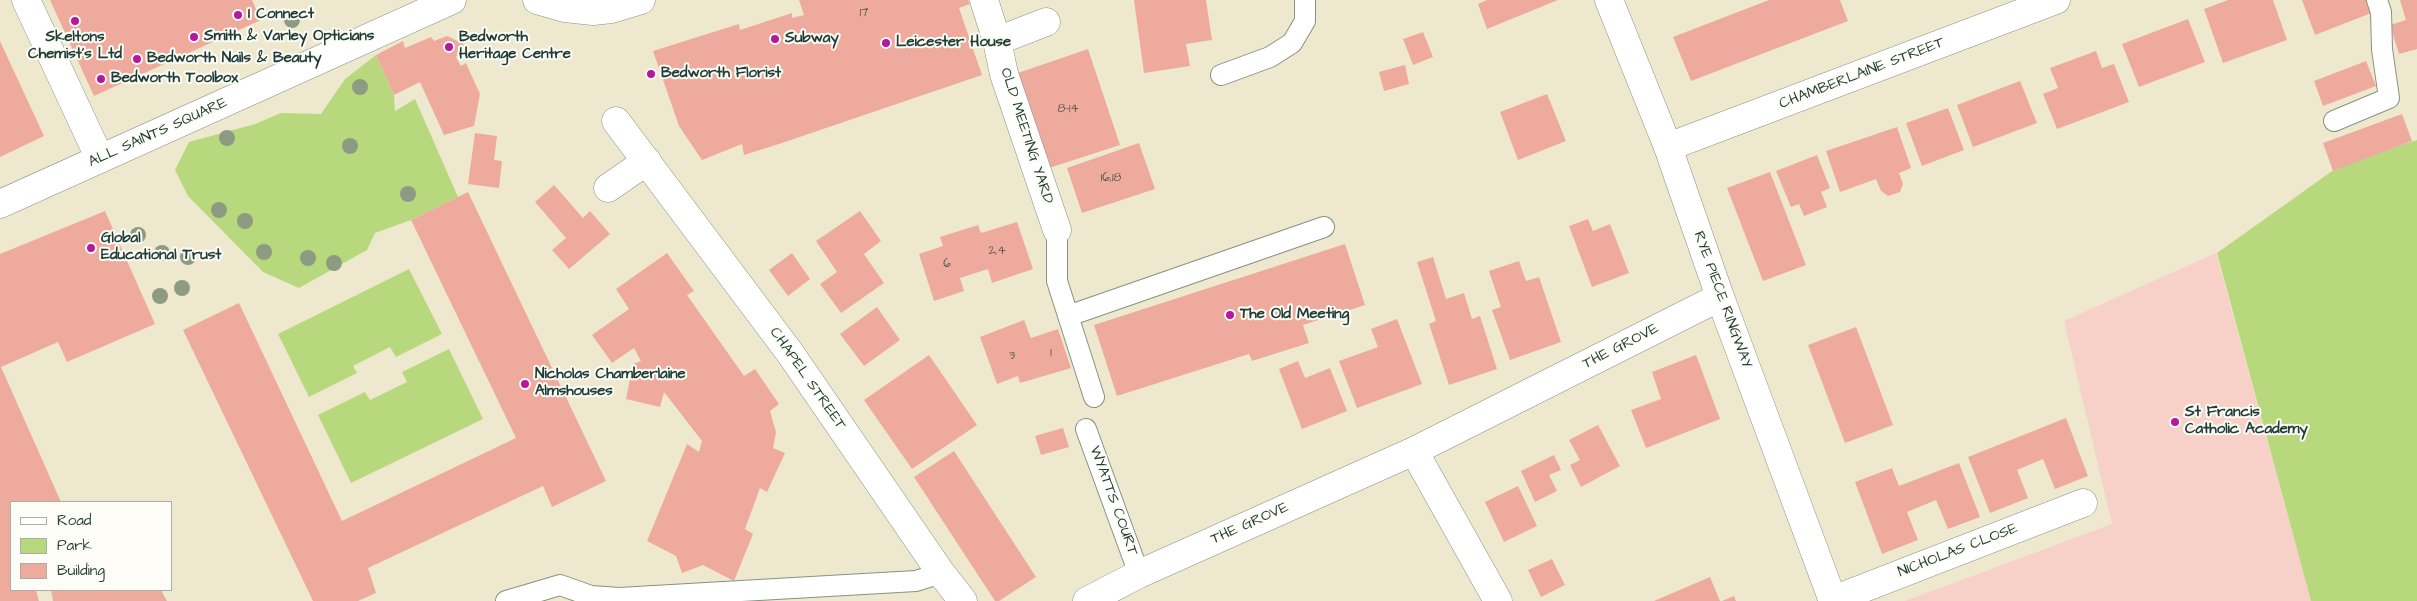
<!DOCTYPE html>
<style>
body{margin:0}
#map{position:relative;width:2417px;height:601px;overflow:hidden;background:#eee9ce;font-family:"Architects Daughter",sans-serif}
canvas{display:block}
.legend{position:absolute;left:10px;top:501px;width:162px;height:90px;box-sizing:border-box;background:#fdfcf7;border:1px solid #a4b0a9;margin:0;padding:6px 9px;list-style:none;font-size:15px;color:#1f3d34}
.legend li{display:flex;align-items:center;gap:10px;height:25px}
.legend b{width:25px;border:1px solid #a4b0a9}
</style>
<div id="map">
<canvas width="2417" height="601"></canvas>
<ul class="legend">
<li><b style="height:6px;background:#fff"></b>Road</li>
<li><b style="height:14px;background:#b8d87e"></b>Park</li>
<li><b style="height:14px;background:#eeab9d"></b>Building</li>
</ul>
</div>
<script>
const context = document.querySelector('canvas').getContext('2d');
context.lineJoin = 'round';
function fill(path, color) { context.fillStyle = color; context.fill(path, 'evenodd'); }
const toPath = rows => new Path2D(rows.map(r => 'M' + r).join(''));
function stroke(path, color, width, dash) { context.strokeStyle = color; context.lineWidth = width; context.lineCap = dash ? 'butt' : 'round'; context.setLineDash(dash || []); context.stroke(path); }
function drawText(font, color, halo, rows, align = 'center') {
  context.font = font + ' "Architects Daughter",sans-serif'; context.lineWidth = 4; context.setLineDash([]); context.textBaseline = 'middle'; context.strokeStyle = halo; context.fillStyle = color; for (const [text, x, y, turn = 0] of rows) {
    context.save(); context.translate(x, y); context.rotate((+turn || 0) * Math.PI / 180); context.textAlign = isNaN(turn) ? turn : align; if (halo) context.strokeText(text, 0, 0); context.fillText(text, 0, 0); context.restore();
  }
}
const built = toPath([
 [2216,253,2311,601,1905,601,2112,524,2064,321]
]);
const green = toPath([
 [376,55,394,95,395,111,415,99,458,197,411,220,375,233,367,250,299,288,263,272,188,196,175,170,189,142,255,124,281,113,321,114,345,79],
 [2417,140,2417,601,2311,601,2217,253,2342,164],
 [409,269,442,334,396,357,390,347,353,366,357,373,309,397,278,334],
 [449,349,483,419,351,483,318,415,365,392,370,400,407,382,402,372]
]);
const building = toPath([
 [50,0,252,0,261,20,94,96],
 [799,0,968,0,970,4,959,8,982,75,779,144,744,155,742,144,702,160,679,126,653,51,739,24,740,30,792,13,792,18,804,15],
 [1134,0,1206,0,1212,40,1186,44,1190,66,1144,73],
 [1487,0,1558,0,1487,29,1478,4],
 [1769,0,1840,0,1848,21,1691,81,1673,37],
 [2228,0,2273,0,2287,40,2223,63,2204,9],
 [2302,0,2369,0,2374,12,2315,35],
 [2400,0,2417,0,2417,49,2399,54,2390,25,2406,20],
 [2188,19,2205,62,2139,87,2122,44],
 [1423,32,1433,57,1413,65,1403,39],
 [447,36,464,44,456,57,461,66,466,63,480,94,474,126,444,135,420,82,394,95,376,55,403,41,405,48,431,37,434,41],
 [0,41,44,136,0,157],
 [1088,49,1120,145,1046,169,1015,74],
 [2096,51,2102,68,2114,64,2129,102,2057,129,2043,94,2058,88,2050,68],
 [2366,61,2376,86,2323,106,2314,81],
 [1405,65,1409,84,1384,91,1379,72],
 [2020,81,2037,123,1973,147,1957,105],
 [1547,94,1566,141,1518,160,1500,112],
 [1948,108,1964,150,1922,166,1906,123],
 [2402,114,2412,141,2333,171,2323,143],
 [1897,127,1911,168,1899,173,1903,184,1900,192,1888,196,1881,191,1876,179,1840,192,1826,151],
 [475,133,497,136,494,160,502,161,499,188,468,184],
 [1139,143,1155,189,1082,213,1067,168],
 [1817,155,1830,188,1821,192,1827,207,1804,216,1799,204,1791,207,1776,171],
 [1770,172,1806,265,1763,281,1727,188],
 [554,185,583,218,590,211,610,234,569,269,552,250,566,238,535,202],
 [468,192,606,481,552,507,543,486,368,568,376,593,358,601,313,601,183,330,239,303,342,521,516,438,411,220],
 [105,211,155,324,67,362,58,342,1,367,61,502,11,502,11,590,36,590,39,601,0,601,0,254],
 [860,211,881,241,864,254,884,283,841,313,820,284,837,272,816,241],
 [1588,219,1593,231,1610,224,1629,273,1592,287,1569,226],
 [1017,222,1033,269,992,283,988,269,960,278,964,291,934,301,919,254,943,246,940,237,978,225,981,233],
 [1345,244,1365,305,1303,325,1309,343,1252,361,1249,354,1117,396,1094,325],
 [667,253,694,291,687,295,744,376,755,369,779,404,770,411,776,432,773,448,785,453,767,492,760,488,745,529,753,534,734,581,703,565,682,573,676,556,647,541,687,444,699,452,702,441,664,392,660,407,626,399,633,364,641,361,634,348,612,363,592,335,629,309,616,289],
 [792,253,810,279,788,296,769,270],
 [1433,257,1446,299,1464,293,1472,319,1480,316,1497,369,1449,385,1429,324,1436,321,1417,262],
 [1519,261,1526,281,1539,277,1561,342,1510,360,1492,310,1501,307,1489,271],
 [877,307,900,340,864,366,840,334],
 [1397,319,1422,384,1357,408,1339,361,1378,347,1371,329],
 [1024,320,1031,338,1058,329,1071,368,1020,383,1018,376,997,384,980,337],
 [1856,327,1893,425,1845,443,1808,345],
 [929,355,977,425,912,469,864,400],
 [1696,355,1720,419,1646,448,1631,410,1661,399,1652,372],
 [1298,361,1305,378,1330,368,1347,411,1302,429,1279,369],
 [2066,418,2088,476,2055,489,2043,459,2017,470,2028,498,1990,513,1968,457],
 [1598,425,1620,466,1581,487,1570,465,1580,460,1569,440],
 [1063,428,1069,447,1041,455,1035,436],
 [954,451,1036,577,999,601,995,601,914,477],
 [1554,455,1561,470,1549,475,1557,491,1535,502,1521,471],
 [1959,463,1980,517,1948,529,1936,500,1907,512,1918,540,1882,554,1855,482,1892,468,1899,486],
 [1518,486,1537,526,1504,542,1485,502],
 [1552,559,1565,585,1541,597,1528,570],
 [1710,577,1720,601,1654,601],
 [51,590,161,590,167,601,53,601],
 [1734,596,1736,601,1722,601]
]);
const lane = toPath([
 [1221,75,1270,57,1292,43,1305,21,1305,0],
 [2334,121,2389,98,2382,49,2381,12,2377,0],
 [1057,230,1057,281,1094,397],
 [1068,316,1324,227],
 [1086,429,1139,574],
 [506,601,560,585,591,596,619,598,916,581,941,573]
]);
const street = toPath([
 [26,0,100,159],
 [984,0,997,41,1046,22],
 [997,41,1004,74,1057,230],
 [616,121,790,353,941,573,963,601],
 [1668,147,2056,0],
 [608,188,647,161],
 [0,204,452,0],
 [1414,451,1498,601],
 [1833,600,2083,503],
 [1087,601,1139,574,1414,451,1720,297]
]);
const secondary = toPath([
 [537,0,565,8,593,11,611,9,641,0],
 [1609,0,1668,147,1720,297,1833,601]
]);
const trees = [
 [292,20],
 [360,87],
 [227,138],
 [350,146],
 [408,194],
 [219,210],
 [245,221],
 [138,235],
 [264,252],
 [162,253],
 [188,257],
 [308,258],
 [334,263],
 [182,288],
 [160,296]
];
const markers = [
 [238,15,5,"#b5179e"],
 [75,21,5,"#b5179e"],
 [194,37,5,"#b5179e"],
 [775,39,5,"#b5179e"],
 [886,43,5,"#b5179e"],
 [449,47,5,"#b5179e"],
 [137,59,5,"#b5179e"],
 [651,74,5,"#b5179e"],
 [101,79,5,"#b5179e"],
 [91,248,5,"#b5179e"],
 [1230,315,5,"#b5179e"],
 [525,384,5,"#b5179e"],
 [2175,422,5,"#b5179e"]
];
const numberNames = [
 ["17",864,13],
 ["8-14",1068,109],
 ["16,18",1111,178],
 ["2,4",997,251],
 ["6",947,264],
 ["1",1051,353],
 ["3",1012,356]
];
const poiNames = [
 ["I Connect",248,15],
 ["Smith & Varley Opticians",204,37],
 ["Skeltons",75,38,"center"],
 ["Chemist's Ltd",75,55,"center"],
 ["Bedworth",459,38],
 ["Heritage Centre",459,55],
 ["Subway",785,39],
 ["Leicester House",896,43],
 ["Bedworth Nails & Beauty",147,59],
 ["Bedworth Florist",661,74],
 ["Bedworth Toolbox",111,79],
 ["Global",101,239],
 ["Educational Trust",101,256],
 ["The Old Meeting",1240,315],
 ["Nicholas Chamberlaine",535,375],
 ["Almshouses",535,392],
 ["St Francis",2185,413],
 ["Catholic Academy",2185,430]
];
const streetNames = [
 ["CHAMBERLAINE STREET",1862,74,-21],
 ["ALL SAINTS SQUARE",158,133,-24],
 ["OLD MEETING YARD",1026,136,72],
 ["RYE PIECE RINGWAY",1722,300,70],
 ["THE GROVE",1621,347,-27],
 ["CHAPEL STREET",807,379,55],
 ["WYATTS COURT",1113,501,70],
 ["THE GROVE",1250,524,-24],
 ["NICHOLAS CLOSE",1958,551,-21]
];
fill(built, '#f7d1c7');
fill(green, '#b8d87e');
fill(building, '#eeab9d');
stroke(lane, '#869381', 22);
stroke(street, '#869381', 29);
stroke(secondary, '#869381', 29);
stroke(lane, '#fff', 20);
stroke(street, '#fff', 28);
stroke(secondary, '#fff', 28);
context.fillStyle = '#8d9b82';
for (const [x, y] of trees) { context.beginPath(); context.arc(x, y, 8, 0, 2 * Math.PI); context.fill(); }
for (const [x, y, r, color] of markers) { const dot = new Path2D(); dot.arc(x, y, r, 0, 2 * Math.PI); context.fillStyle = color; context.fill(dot); stroke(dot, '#fdfcf7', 2); }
drawText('12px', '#53584e', null, numberNames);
drawText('bold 15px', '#1f3d34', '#fdfcf7', poiNames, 'left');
drawText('15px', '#1f3d34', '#fdfcf7', streetNames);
</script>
